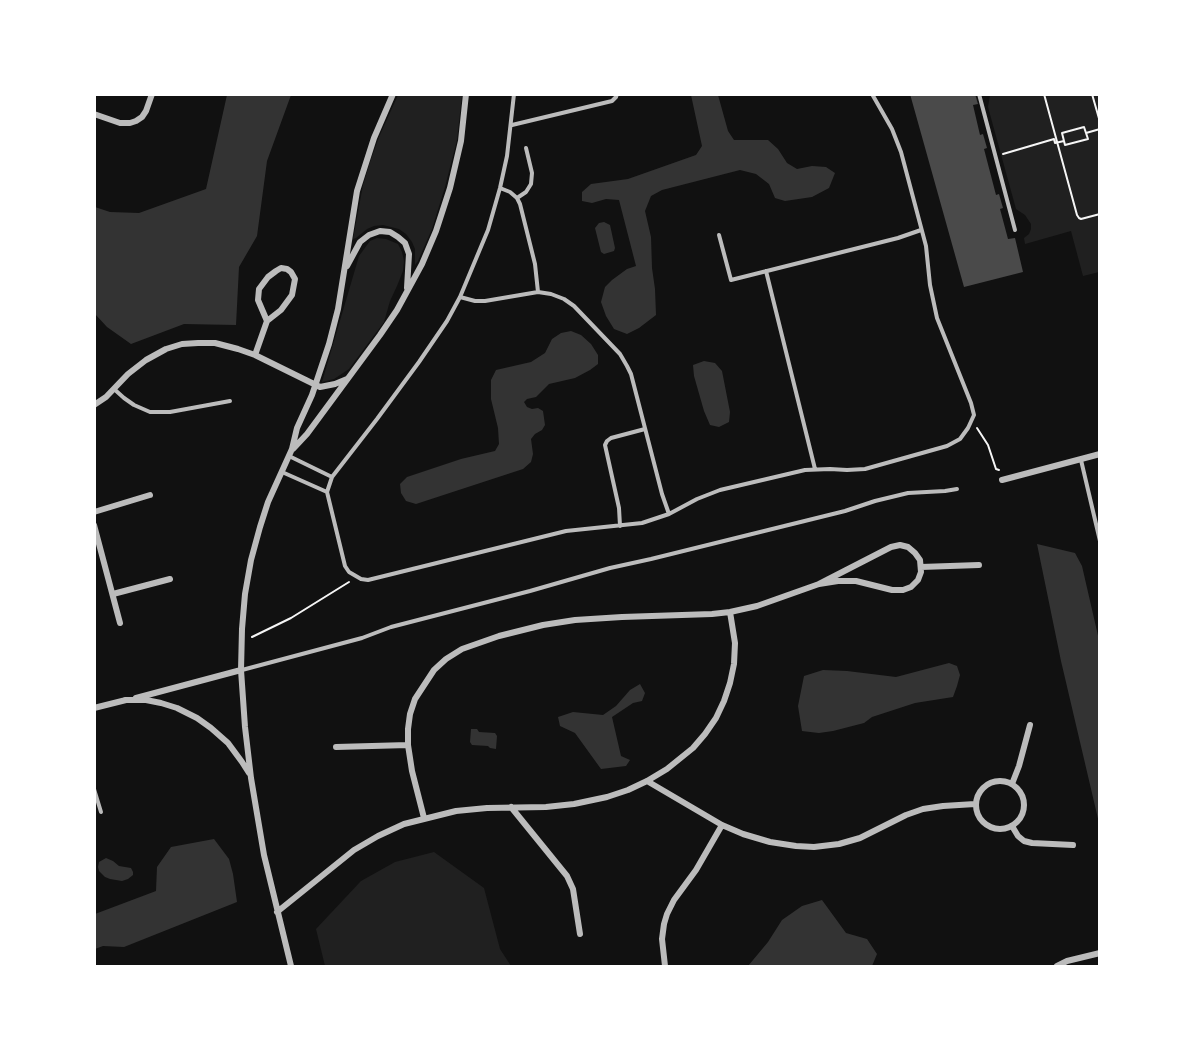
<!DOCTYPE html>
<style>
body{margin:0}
#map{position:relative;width:1194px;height:1061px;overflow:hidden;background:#111;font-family:"DejaVu Sans",sans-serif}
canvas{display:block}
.frame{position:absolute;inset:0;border:96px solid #fff;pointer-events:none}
</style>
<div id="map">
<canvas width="1194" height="1061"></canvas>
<div class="frame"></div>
</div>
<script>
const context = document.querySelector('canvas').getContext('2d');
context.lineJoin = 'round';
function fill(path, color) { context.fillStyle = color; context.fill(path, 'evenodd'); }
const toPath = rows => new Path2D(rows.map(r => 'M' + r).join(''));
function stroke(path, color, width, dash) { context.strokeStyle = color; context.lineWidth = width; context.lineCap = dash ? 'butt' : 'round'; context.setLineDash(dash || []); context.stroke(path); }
const green = toPath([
 [398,95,462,95,457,140,445,187,432,229,418,261,415,265,415,249,412,242,406,234,399,229,383,225,374,226,367,229,356,238,353,239,363,185,371,159,379,137],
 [990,95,1099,95,1099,272,1083,276,1071,231,1025,244,1024,238,1029,234,1031,229,1031,224,1025,215,1016,209,988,107],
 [377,238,386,239,398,244,402,252,404,261,403,271,397,286,390,301,384,322,349,369,334,379,322,382,359,256,370,241],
 [434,852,484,888,500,949,511,966,325,966,316,929,361,881,395,862]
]);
const water = toPath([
 [227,95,291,95,267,161,257,236,239,267,236,325,184,324,131,344,107,327,95,314,95,207,110,212,139,213,206,189],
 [691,95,718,95,728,131,734,140,768,140,778,149,787,163,797,169,812,166,826,167,835,173,829,188,812,197,785,201,775,198,769,184,756,174,740,170,662,190,651,196,645,211,651,237,652,268,655,289,656,315,639,328,627,334,614,329,606,316,601,302,605,287,612,280,627,269,636,266,619,200,606,199,592,203,582,201,582,192,591,184,628,179,696,155,702,146],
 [604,222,610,225,615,248,614,251,604,254,601,252,595,228,599,223],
 [571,331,581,335,591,344,598,355,598,364,590,370,575,378,549,384,536,397,527,399,524,402,527,407,532,409,538,408,543,411,545,425,542,430,535,434,531,439,533,454,531,462,523,469,416,504,406,501,401,493,400,484,407,477,461,459,495,451,499,444,498,428,491,399,491,380,496,370,531,362,545,353,552,339,561,333],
 [704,361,715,363,722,371,730,412,729,422,719,427,710,425,704,411,694,376,693,365],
 [1037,544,1075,553,1082,566,1099,640,1099,823,1061,661],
 [949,663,957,666,960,675,957,686,953,697,915,703,872,717,864,723,833,731,819,733,802,731,798,706,804,676,823,670,847,671,896,677],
 [640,684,645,693,642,701,633,703,612,717,621,756,630,760,626,766,601,769,575,733,560,726,558,717,573,712,603,715,616,706,630,690],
 [471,729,477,729,479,732,495,733,497,736,496,749,490,748,488,746,472,745,470,742],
 [214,839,229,859,233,874,237,902,124,947,103,946,95,949,95,914,156,891,157,867,171,847],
 [106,858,113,861,119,866,131,868,133,872,133,875,128,879,122,881,110,879,105,877,99,871,98,867,99,862],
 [822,900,846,933,867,939,877,954,872,966,748,966,768,942,782,920,802,906]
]);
const building = toPath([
 [910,94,975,94,978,104,973,105,980,135,983,134,987,148,984,149,996,195,999,194,1003,208,1000,209,1008,239,1015,238,1023,272,964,287]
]);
const path = toPath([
 [1044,94,1077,215,1079,218,1081,219,1100,214],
 [1092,94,1100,122],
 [1084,127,1088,139,1065,145,1062,133,1084,127],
 [1086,133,1100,129],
 [1003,154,1054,139,1055,143,1064,141],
 [977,428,988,445,996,469,999,470],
 [252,637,291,618,349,582]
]);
const service = toPath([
 [514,94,507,156,500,188,488,230,460,297,447,321,419,362,377,419,332,477,327,492,345,566,349,572,361,579,368,580,566,531,642,523,669,514,697,499,720,490,805,470,830,469,847,470,865,469,947,446,960,439,968,428,974,415,971,403,937,318,930,285,926,246,901,152,892,129,872,94],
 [979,94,1015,230],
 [512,125,612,101,616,97,617,94],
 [500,188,510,192,517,198,520,204,535,264,538,292],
 [517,198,526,192,531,184,532,173,526,148],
 [719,235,731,280,898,238,921,230],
 [766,271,815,469],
 [460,297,475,301,485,301,538,292,551,294,564,299,574,306,620,354,627,366,631,374,662,494,669,514],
 [114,389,124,398,134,405,150,412,170,412,230,401],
 [289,456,332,477],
 [1081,460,1100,541],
 [282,472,327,492],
 [620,526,619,508,605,445,607,441,611,438,645,429],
 [242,670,362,638,391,627,530,591,610,568,651,559,845,511,875,501,908,493,945,491,957,489],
 [94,789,101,812]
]);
const minor = toPath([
 [94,114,120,123,130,123,136,121,142,117,146,111,152,94],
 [347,266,360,242,369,235,380,231,390,232,398,237,405,243,409,254,407,288],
 [255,355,267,321,258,300,259,289,268,277,276,271,281,268,287,269,291,272,295,279,292,295,281,310,267,321],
 [94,405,106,397,128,374,146,360,166,349,182,344,198,343,215,343,238,349,255,355,320,387,335,384,347,379],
 [293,449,307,434,380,335,397,310,422,264,436,231,450,188,461,141,466,94],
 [1002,480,1100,454],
 [94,512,150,495],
 [94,525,120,623],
 [921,567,979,565],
 [113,594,170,579],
 [136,698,241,670],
 [125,700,146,700,161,703,177,708,197,718,211,728,228,743,242,762,249,773],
 [94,708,126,700],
 [336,747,408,745],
 '976 805a24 24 0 1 1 48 0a24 24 0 1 1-48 0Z',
 [647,781,722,825,743,834,770,842,796,846,814,847,839,844,860,838,906,815,923,809,943,806,975,804],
 [1012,784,1019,766,1030,725],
 [511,807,567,876,573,889,580,934],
 [424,818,412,771,408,745,408,729,410,714,415,699,434,670,446,659,462,649,499,636,543,625,575,620,622,617,712,614,730,612,757,606,819,584,838,581,856,581,892,590,903,590,911,587,918,580,921,572,920,560,915,553,908,547,900,545,891,547,819,584],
 [1012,826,1018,836,1024,841,1032,843,1073,845],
 [277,912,354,850,378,836,404,824,456,811,487,808,546,807,574,804,607,797,628,790,647,781,667,769,693,748,705,734,716,718,724,701,730,683,734,664,735,643,730,612],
 [291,966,264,855,251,778,245,727,241,670,242,629,245,594,251,560,260,527,268,502,292,449,297,428,312,395,329,344,338,309,357,191,374,138,393,94],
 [665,966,662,939,664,924,667,914,674,900,696,870,722,825],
 [1057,966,1067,961,1100,953]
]);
fill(green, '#202020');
fill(water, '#333');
fill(building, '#4a4a4a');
stroke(path, '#f5f5f5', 2);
stroke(service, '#bcbcbc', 4);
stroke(minor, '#bcbcbc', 6);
</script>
